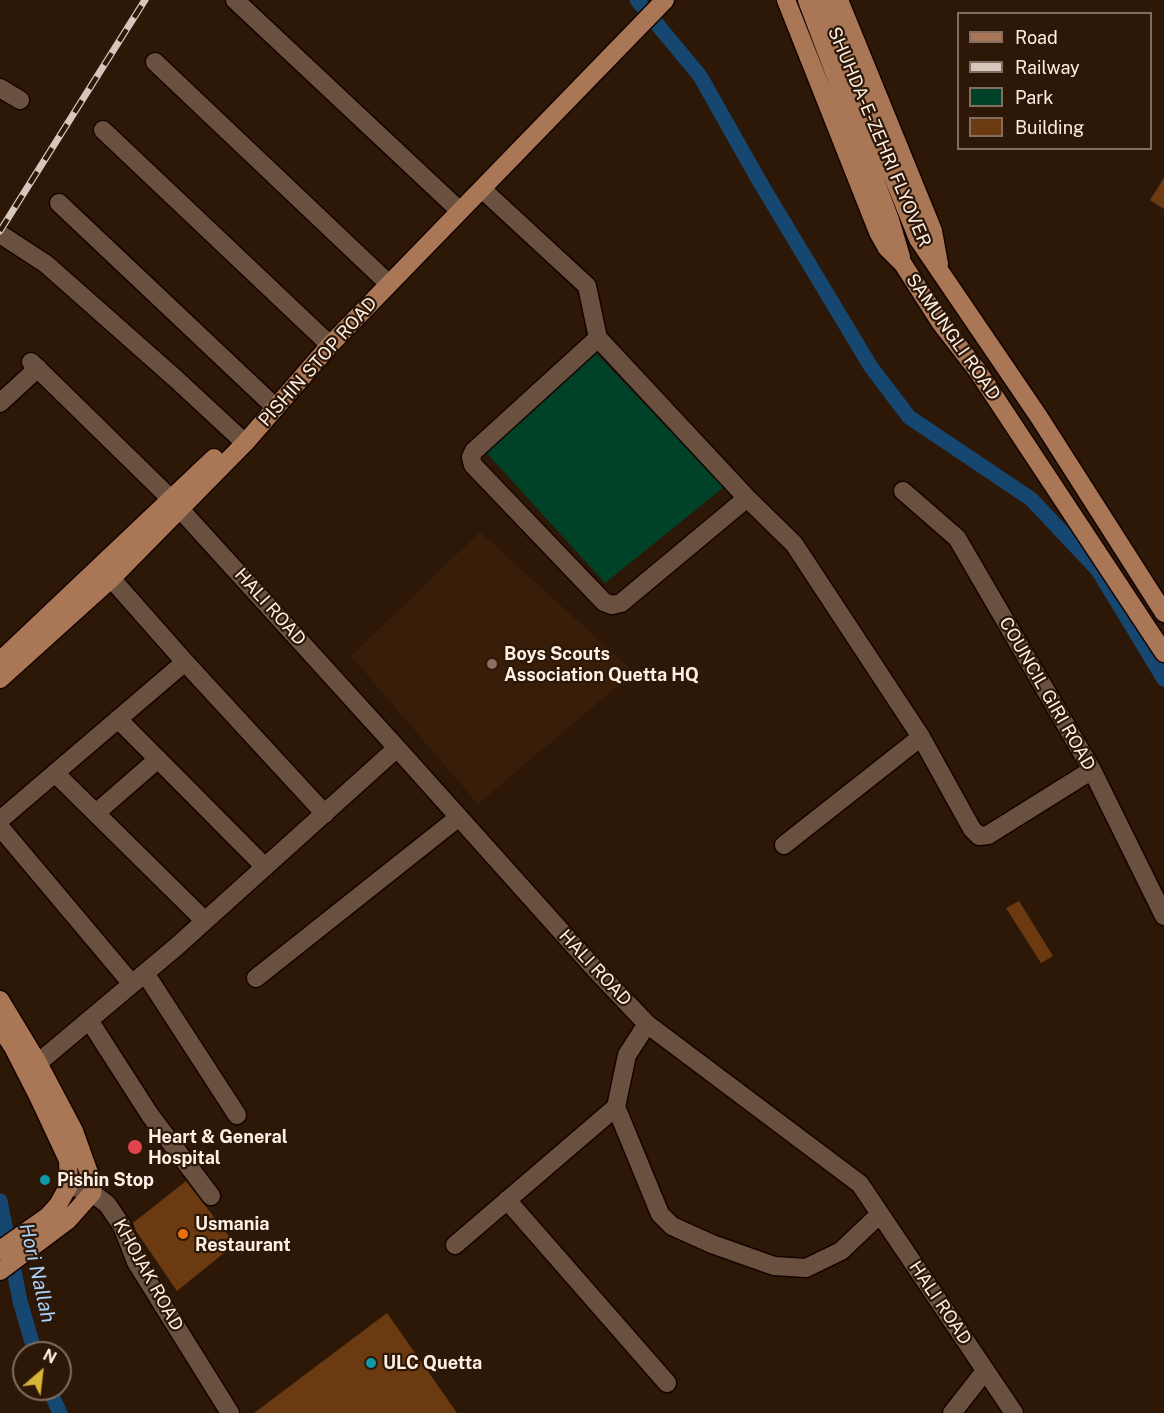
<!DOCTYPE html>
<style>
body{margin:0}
#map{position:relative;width:1164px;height:1413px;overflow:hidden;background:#2d1808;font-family:"Public Sans",sans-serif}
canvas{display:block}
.legend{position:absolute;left:957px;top:12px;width:195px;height:138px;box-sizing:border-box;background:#2d1808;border:2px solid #816e60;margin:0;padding:8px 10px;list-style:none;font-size:18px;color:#feefe5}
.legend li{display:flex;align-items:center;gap:12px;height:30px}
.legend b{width:30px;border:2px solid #816e60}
.north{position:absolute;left:12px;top:1341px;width:60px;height:60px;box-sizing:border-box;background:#2d1808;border:2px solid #816e60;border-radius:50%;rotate:28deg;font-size:16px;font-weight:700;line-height:24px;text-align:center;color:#feefe5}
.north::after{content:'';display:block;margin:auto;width:21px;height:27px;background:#d9b334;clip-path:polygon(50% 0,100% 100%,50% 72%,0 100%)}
</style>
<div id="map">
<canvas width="1164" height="1413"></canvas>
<ul class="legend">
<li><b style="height:8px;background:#a97656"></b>Road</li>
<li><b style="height:8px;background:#d6c6bb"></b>Railway</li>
<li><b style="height:16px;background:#004228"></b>Park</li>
<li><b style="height:16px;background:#6c3a11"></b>Building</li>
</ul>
<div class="north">N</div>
</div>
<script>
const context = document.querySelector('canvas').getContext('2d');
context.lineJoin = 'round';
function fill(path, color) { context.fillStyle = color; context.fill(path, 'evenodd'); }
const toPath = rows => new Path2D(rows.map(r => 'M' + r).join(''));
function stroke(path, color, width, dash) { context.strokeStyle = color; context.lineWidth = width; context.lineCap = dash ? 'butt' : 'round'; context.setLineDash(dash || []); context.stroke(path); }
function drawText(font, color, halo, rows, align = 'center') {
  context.font = font + ' "Public Sans",sans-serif'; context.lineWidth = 4.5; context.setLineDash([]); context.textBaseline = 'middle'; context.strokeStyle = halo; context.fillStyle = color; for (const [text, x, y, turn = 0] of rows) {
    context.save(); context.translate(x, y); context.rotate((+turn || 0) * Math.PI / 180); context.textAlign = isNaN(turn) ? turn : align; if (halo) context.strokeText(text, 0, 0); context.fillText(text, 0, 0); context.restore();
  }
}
const built = toPath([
 [480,532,634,672,478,804,351,656]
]);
const green = toPath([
 [593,350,724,487,605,583,483,449]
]);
const canal = toPath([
 [637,0,700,76,761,184,871,367,909,417,1031,499,1098,570,1164,679],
 [0,1201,20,1301,35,1353],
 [49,1389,60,1413]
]);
const building = toPath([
 [1164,178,1164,209,1150,200],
 [1019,901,1053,956,1041,963,1006,908],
 [186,1181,235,1244,177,1291,136,1231,133,1223],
 [387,1313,457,1413,254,1413]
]);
const minor = toPath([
 [235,0,460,211],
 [155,62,389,284],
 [0,88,20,100],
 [103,130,330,345],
 [482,189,587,286,598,338,747,498,794,544,921,737,972,829,979,836,988,835,1092,770],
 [59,203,276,408],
 [0,234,46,264,176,379,245,443],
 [598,338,474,451,471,457,473,465,604,602,612,605,621,603,747,498],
 [31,362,171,499],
 [0,403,38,368],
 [903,491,957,538,1092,770,1164,916],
 [180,509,397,748,594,968,647,1024,860,1184,1014,1413],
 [102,568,185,662,325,814],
 [118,719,265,867],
 [55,773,205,921],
 [96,813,158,759],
 [0,820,185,662],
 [0,827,132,984],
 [784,845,921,737],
 [145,973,237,1115],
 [256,978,459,817],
 [89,1020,150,1115,211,1196],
 [647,1024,627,1055,616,1107,660,1214,672,1226,712,1244,774,1266,806,1268,841,1251,880,1214],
 [38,1063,176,947,397,748],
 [69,1185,92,1193,107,1204,122,1226,136,1262,230,1413],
 [507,1200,667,1383],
 [455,1245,616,1107],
 [952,1413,985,1371]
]);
const major = toPath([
 [786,0,878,232,887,248,903,264,940,322,977,370,1164,653],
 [807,0,890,220,901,257],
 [822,0,918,239,1039,417,1164,613],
 [839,0,933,231,939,264],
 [0,661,214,458],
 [0,679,112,578,245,443,330,345,665,0],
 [0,1000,38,1063,74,1131,93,1184,92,1193,68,1220,0,1271],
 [0,1027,13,1047,38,1096,68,1160,69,1185,58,1205,48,1216,0,1250]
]);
const rail = toPath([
 [0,231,145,0]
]);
const markers = [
 [492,664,6,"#8d6e63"],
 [135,1147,8,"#e0444e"],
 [45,1180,6,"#0f9aa8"],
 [183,1234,6,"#e8710a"],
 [371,1363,6,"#0f9aa8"]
];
const streetNames = [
 ["SHUHDA-E-ZEHRI FLYOVER",879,137,67],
 ["SAMUNGLI ROAD",953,337,55],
 ["PISHIN STOP ROAD",318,362,-48],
 ["HALI ROAD",270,607,48],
 ["COUNCIL GIRI ROAD",1047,694,60],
 ["HALI ROAD",595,968,47],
 ["KHOJAK ROAD",148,1275,61],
 ["HALI ROAD",940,1303,56]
];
const poiNames = [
 ["Boys Scouts",504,654],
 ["Association Quetta HQ",504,675],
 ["Heart & General",148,1137],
 ["Hospital",148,1158],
 ["Pishin Stop",57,1180],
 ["Usmania",195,1224],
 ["Restaurant",195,1245],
 ["ULC Quetta",383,1363]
];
const waterNames = [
 ["Hori Nallah",37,1273,77]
];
fill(built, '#381d08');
fill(green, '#004228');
stroke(canal, '#164771', 15);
fill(building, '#6c3a11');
stroke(minor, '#140300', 21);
stroke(major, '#140300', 21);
stroke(minor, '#69503f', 18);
stroke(major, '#a97656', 18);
stroke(rail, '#d6c6bb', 7);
stroke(rail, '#2d1808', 4.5, [14]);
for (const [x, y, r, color] of markers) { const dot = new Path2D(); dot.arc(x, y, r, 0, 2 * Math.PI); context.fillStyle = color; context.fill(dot); stroke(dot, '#2d1808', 2); }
drawText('18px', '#feefe5', '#2d1808', streetNames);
drawText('bold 18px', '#feefe5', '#2d1808', poiNames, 'left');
drawText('italic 20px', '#aad3fb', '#2d1808', waterNames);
</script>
